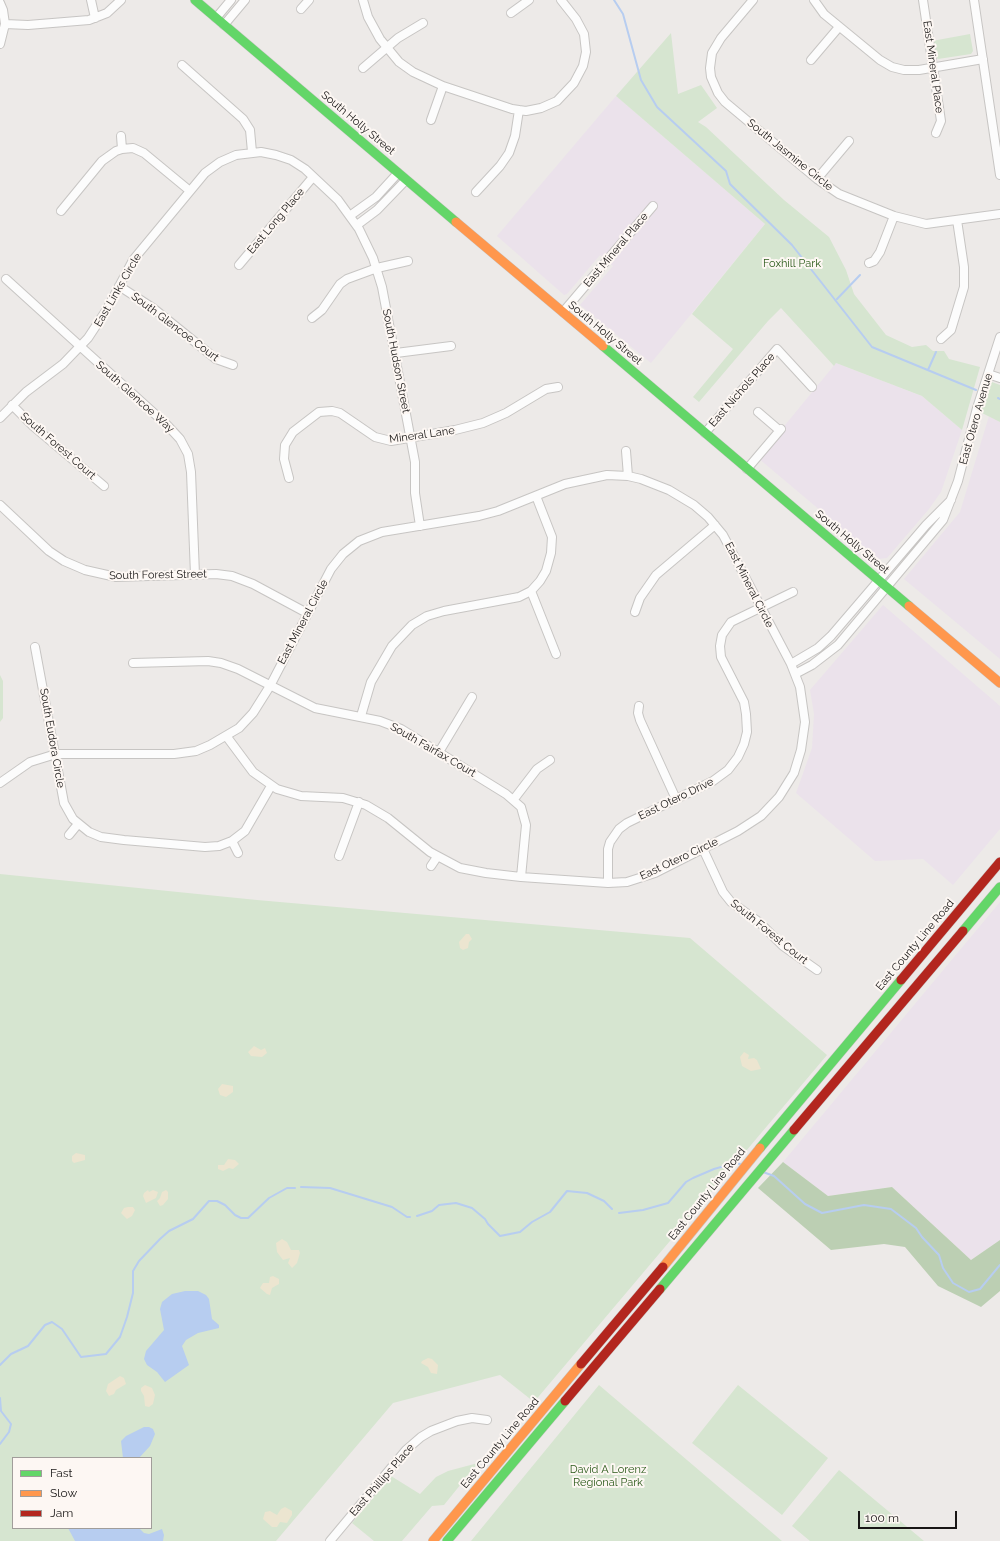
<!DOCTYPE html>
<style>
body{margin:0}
#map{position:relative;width:1000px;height:1541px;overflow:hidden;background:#edeae8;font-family:Raleway,sans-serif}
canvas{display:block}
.legend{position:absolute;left:12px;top:1457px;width:140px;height:72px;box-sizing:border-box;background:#fdf7f3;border:1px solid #a19d9a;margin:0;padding:5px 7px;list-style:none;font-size:12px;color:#181615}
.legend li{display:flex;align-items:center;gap:8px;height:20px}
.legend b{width:20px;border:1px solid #a19d9a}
.scale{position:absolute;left:858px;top:1511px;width:99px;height:18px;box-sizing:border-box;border:2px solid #181615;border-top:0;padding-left:5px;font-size:12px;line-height:14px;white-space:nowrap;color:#181615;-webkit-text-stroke:3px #fdf7f3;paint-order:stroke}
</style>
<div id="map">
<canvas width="1000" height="1541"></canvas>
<ul class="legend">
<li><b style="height:5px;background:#63d668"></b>Fast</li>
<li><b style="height:5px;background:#ff974d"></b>Slow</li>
<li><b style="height:5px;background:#b3261e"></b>Jam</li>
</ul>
<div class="scale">100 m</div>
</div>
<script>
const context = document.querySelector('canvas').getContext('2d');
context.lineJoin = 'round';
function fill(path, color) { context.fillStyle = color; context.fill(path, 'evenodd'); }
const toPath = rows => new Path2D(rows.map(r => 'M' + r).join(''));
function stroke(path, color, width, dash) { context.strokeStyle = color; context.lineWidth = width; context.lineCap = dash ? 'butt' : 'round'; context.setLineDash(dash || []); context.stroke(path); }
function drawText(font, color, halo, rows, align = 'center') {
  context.font = font + ' Raleway,sans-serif'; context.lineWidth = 4; context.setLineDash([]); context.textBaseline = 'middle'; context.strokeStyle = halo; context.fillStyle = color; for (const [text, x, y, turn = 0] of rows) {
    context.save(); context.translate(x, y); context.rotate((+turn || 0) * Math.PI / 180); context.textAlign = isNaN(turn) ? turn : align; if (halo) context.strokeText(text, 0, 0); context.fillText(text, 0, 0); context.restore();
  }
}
const commercial = toPath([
 [616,96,765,224,651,363,580,305,613,266,600,255,567,294,564,295,497,236],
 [836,363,922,396,962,430,941,492,929,509,887,558,878,559,758,458],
 [989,416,1000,422,1000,659,904,579,960,512],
 [883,605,1000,706,1000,829,953,885,923,859,875,861,796,793,812,748,814,714,810,690],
 [1000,902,1000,1240,971,1260,892,1187,828,1196,783,1162]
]);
const green = toPath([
 [671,33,678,94,701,85,717,108,698,122,706,127,784,200,829,237,846,270,854,294,886,335,912,347,926,345,933,351,944,351,949,359,980,367,962,430,922,396,836,363,834,366,781,308,768,321,699,402,693,397,733,349,692,314,765,224,616,96],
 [970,34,973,51,971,54,938,59,935,57,932,41],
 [992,382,1000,385,1000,422,980,412,990,384],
 [0,675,3,681,3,718,0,722],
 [0,874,257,900,690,938,827,1055,534,1402,500,1375,393,1403,276,1541,0,1541],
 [13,1458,151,1458,151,1528,13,1528],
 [599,1385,782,1541,471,1541],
 [738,1385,828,1458,782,1515,692,1443],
 [478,1463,444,1505,432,1506,402,1541,374,1541,352,1523,391,1476,420,1494,436,1477,448,1471],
 [839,1470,924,1541,810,1541,792,1526]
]);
const forest = toPath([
 [783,1162,828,1196,892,1187,971,1260,1000,1240,1000,1291,981,1307,938,1286,905,1247,884,1244,831,1250,758,1188]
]);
const sand = toPath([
 [466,934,469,934,472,939,469,942,468,948,463,950,460,948,459,942],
 [254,1046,261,1050,265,1048,267,1053,262,1057,251,1056,248,1052],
 [744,1052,749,1055,748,1059,754,1058,757,1060,761,1069,751,1071,742,1066,740,1057],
 [222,1084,233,1086,233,1092,226,1097,220,1095,218,1089],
 [76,1153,85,1155,85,1160,74,1163,72,1161,72,1156],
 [228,1159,235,1160,239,1164,233,1169,229,1168,223,1171,218,1169,218,1165,224,1165],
 [148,1190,149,1192,153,1190,158,1192,156,1198,146,1203,143,1196,144,1193],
 [166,1190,168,1192,168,1199,163,1205,160,1206,157,1201,160,1198,162,1192],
 [128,1207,133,1207,135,1210,132,1216,127,1219,121,1213,124,1208],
 [282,1239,287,1242,291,1250,299,1250,300,1253,297,1263,292,1268,288,1263,290,1258,283,1260,277,1252,276,1243],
 [273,1276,279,1279,279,1284,272,1288,270,1295,267,1294,260,1288,261,1286,263,1283,269,1283,270,1277],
 [428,1358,432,1359,438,1365,437,1374,431,1373,428,1367,421,1363,422,1361],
 [120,1376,124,1378,126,1384,116,1390,114,1394,109,1396,106,1391,108,1384],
 [145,1385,152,1388,155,1395,153,1404,149,1407,145,1406,144,1396,141,1391,141,1388],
 [285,1507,292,1511,292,1515,287,1523,280,1522,277,1527,272,1527,263,1519,265,1512,270,1511,277,1515,281,1509]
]);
const water = toPath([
 [185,1291,198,1291,206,1295,209,1299,212,1319,219,1325,219,1328,198,1333,186,1340,182,1346,189,1365,165,1382,157,1372,147,1365,144,1359,146,1351,164,1330,160,1309,162,1302,172,1294],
 [144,1427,149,1427,153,1429,155,1434,150,1446,139,1458,123,1458,121,1441,126,1436],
 [68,1528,139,1528,144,1533,149,1534,162,1529,164,1535,163,1541,75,1541]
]);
const stream = toPath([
 [614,0,623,14,641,80,657,107,726,171,730,184,792,245,872,347,976,390],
 [837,299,860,275],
 [928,370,936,352],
 [998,398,1000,399],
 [763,1172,774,1176,805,1204,822,1213,864,1205,891,1209,916,1228,922,1237,939,1255,943,1268,953,1283,969,1292,980,1289,1000,1265],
 [301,1187,330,1188,392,1207,407,1217,410,1217],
 [619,1213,643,1210,668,1203,686,1182,693,1178,714,1169,735,1163,740,1164],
 [417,1216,432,1211,439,1205,456,1203,472,1208,485,1219,488,1224,500,1236,520,1232,532,1222,550,1212,567,1191,587,1193,604,1201,612,1209],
 [0,1365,11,1354,28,1346,45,1325,52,1322,62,1329,81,1357,106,1354,120,1337,127,1317,133,1293,133,1271,139,1261,160,1239,169,1231,193,1219,209,1201,217,1201,225,1205,235,1215,241,1218,248,1218,269,1198,287,1188,295,1188],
 [0,1398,1,1411,11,1424,9,1432,0,1444]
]);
const street = toPath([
 [91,0,95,18],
 [363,0,368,17,380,39,399,62,413,72,443,86,512,109,526,111,541,108,557,101,574,83,583,66,586,52,584,34,576,19,561,0],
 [753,0,721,38,712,53,710,68,711,77,718,93,725,102,817,179,839,194,894,216,926,224,1000,214],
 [814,0,824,14,880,60,892,67,904,70,919,70,983,59],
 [923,0,941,121,936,133],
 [974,0,1000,175],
 [0,3,3,10,5,24,0,44],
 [301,9,309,0],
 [511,13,529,0],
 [216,18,231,0],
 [5,24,28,25,89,20,107,13,121,0],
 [224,25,245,0],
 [811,60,839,27],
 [182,65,243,119,250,130,252,152],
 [363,68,398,38,423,23],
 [431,120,443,86],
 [121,136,122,149],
 [817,179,849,141],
 [476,192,500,166,509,153,515,136,519,110],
 [61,211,102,161,116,151,122,149,133,148,144,153,190,191],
 [351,215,376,197,398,173],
 [357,225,377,210,406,180],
 [869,263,874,261,880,252,894,216],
 [239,265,313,177],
 [6,279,167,425,180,439,188,454,191,472,195,575],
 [119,286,153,308,216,359,233,365],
 [563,312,653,206],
 [312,318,322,310,340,284,347,279,377,268,408,261],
 [941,339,951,330,964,287,964,267,957,220],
 [396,353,451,346],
 [988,374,1000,378],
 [12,405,33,426,104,486],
 [758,412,779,430],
 [0,418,26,392,63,364,88,338,107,309,133,260,205,173,220,162,236,155,261,152,276,155,291,160,305,169,338,200,359,229,373,258,382,287,415,462,415,493,420,526],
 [705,433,777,349,812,387],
 [626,451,628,476],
 [747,469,781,429],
 [289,478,284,459,285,445,293,432,319,412,332,411,340,413,375,437,391,441,455,430,483,423,506,413,546,389,558,387],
 [0,505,49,551,64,561,85,570,116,577,216,574,232,576,253,584,307,613],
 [531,591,556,654],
 [635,612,640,598,656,575,715,525],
 [35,647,64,803,73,819,89,832,101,837,124,840,205,847,219,846,232,841,245,831,271,786],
 [133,663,208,661,221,663,238,669,315,708,380,721,401,729,506,794,521,807,526,825,521,877],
 [791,664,818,648,831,636,926,525,951,500],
 [795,674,812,665,838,645,943,520,958,481,977,408,1000,337],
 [639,706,638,713,640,720,676,799],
 [361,716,371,682,392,646,412,625,427,616,444,611,519,597,531,591,540,581,546,571,551,553,552,537,536,496],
 [439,752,472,697],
 [0,783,30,762,56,754,174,754,196,751,210,745,239,728,253,713,270,686,331,569,343,554,359,541,382,532,479,516,498,511,565,484,607,475,628,476,641,479,669,490,694,505,708,517,723,535,791,664,800,687,805,722,801,750,794,773,779,797,761,816,738,831,655,873,627,882,608,883,521,877,486,873,460,868,430,852,388,818,366,805,343,798,301,796,277,789,253,772,227,737],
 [514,799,537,769,550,760],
 [69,835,78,824],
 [232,841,238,853],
 [703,849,723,892,731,902,759,922,783,946,817,970],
 [339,856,359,802],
 [431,866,437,857],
 [608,883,608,849,610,842,619,829,627,823,713,781,728,770,738,757,744,744,747,732,746,714,744,702,721,657,720,646,722,635,731,622,793,592],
 [330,1541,406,1450,421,1437,431,1431,457,1421,472,1418,487,1420]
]);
const fast = toPath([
 [195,0,456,222],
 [603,346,909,606],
 [963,931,1000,887],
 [760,1148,901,980],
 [660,1289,794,1130],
 [447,1541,565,1401]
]);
const slow = toPath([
 [456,222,603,346],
 [909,606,1000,683],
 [663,1267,760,1148],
 [433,1541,581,1364]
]);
const jam = toPath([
 [901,980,1000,862],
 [794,1130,963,931],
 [581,1364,663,1267],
 [565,1401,660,1289]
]);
const streetNames = [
 ["East Mineral Place",933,67,82],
 ["South Holly Street",358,123,40],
 ["South Jasmine Circle",790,155,39],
 ["East Long Place",276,221,-50],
 ["East Mineral Place",616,250,-50],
 ["East Links Circle",118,290,-60],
 ["South Glencoe Court",175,327,37],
 ["South Holly Street",605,333,40],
 ["South Hudson Street",396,361,79],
 ["East Nichols Place",742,390,-49],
 ["South Glencoe Way",135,397,42],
 ["East Otero Avenue",976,419,-74],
 ["Mineral Lane",422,435,-8],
 ["South Forest Court",58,446,41],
 ["South Holly Street",852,542,40],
 ["South Forest Street",158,575,-1],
 ["East Mineral Circle",749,585,63],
 ["East Mineral Circle",303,622,-62],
 ["South Eudora Circle",52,738,80],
 ["South Fairfax Court",433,750,30],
 ["East Otero Drive",676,799,-26],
 ["East Otero Circle",679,859,-25],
 ["South Forest Court",769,932,39],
 ["East County Line Road",915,945,-50],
 ["East County Line Road",707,1194,-51],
 ["East County Line Road",500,1443,-50],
 ["East Phillips Place",382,1480,-49]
];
const parkNames = [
 ["Foxhill Park",792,264],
 ["David A Lorenz",608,1470],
 ["Regional Park",608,1483]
];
fill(commercial, '#ebe2eb');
fill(green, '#d6e5d0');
fill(forest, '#bccfb3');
fill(sand, '#ece5d0');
fill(water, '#b7cdf0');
stroke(stream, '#b7cdf0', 2);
stroke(street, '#c7c5c3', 10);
stroke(fast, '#c7c5c3', 10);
stroke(slow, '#c7c5c3', 10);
stroke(jam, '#c7c5c3', 10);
stroke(street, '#fcfcfc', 8);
stroke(fast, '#63d668', 9);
stroke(slow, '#ff974d', 9);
stroke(jam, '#b3261e', 9);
drawText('11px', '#181615', '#fdf7f3', streetNames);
drawText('11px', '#2a5a19', '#fdf7f3', parkNames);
</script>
